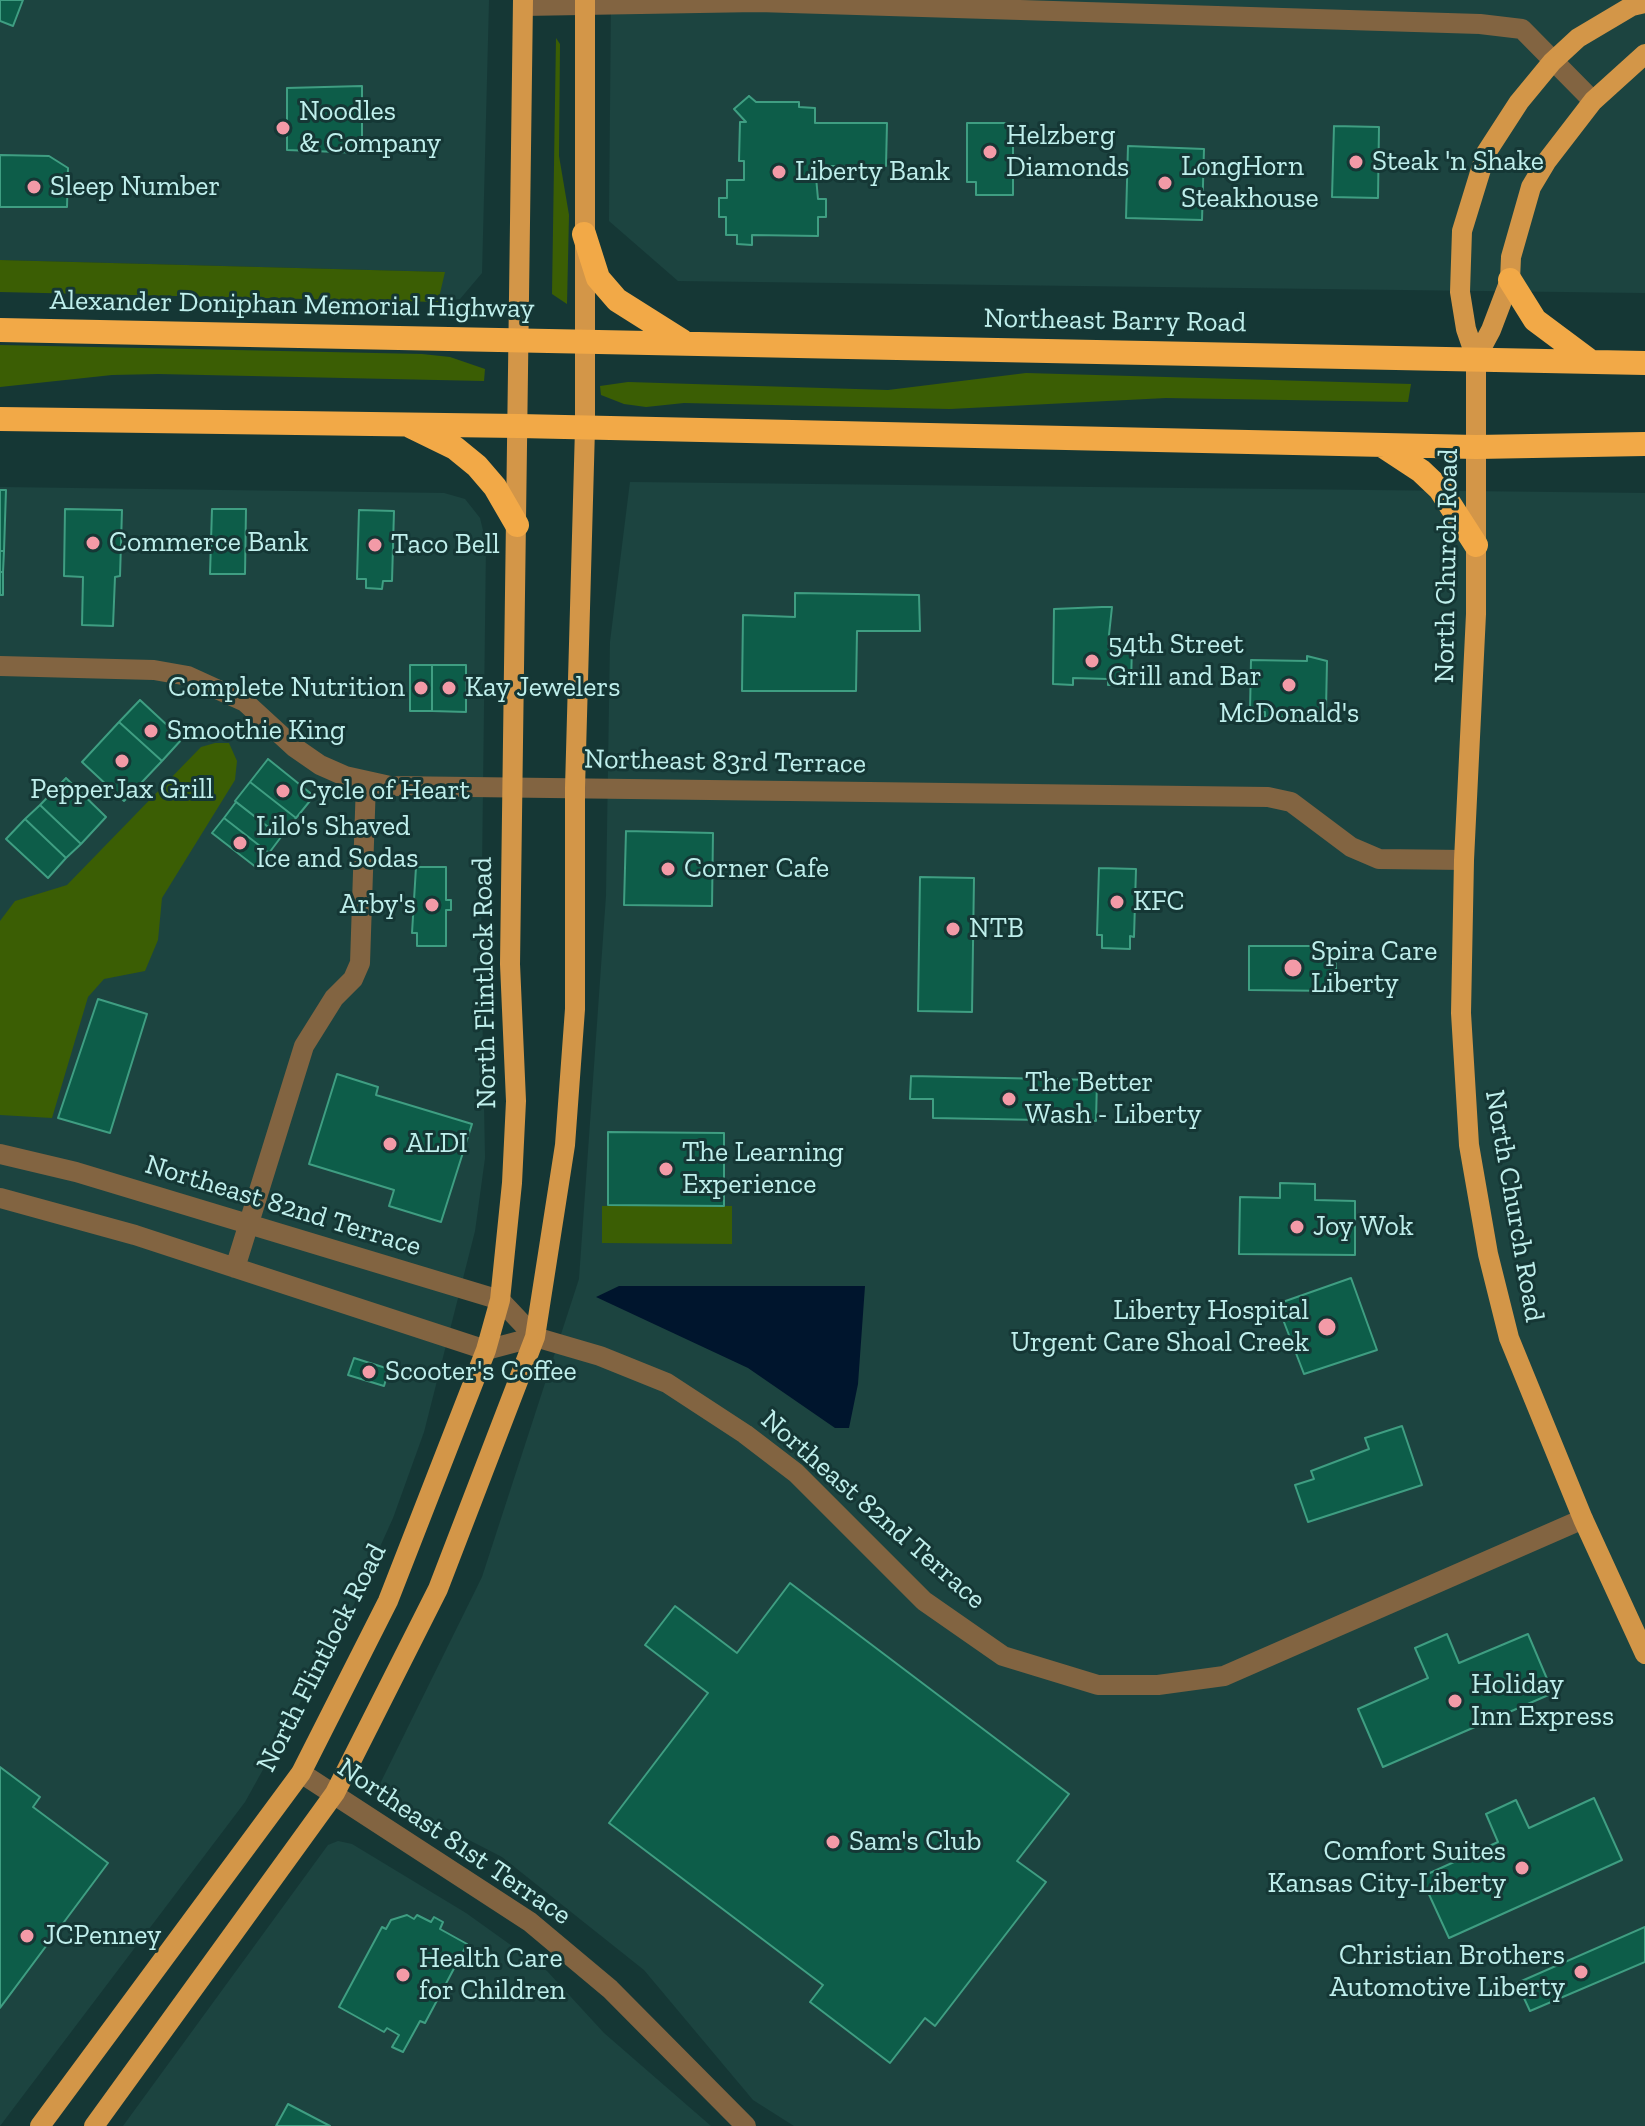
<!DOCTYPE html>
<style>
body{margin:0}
canvas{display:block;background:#153735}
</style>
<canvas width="1645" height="2126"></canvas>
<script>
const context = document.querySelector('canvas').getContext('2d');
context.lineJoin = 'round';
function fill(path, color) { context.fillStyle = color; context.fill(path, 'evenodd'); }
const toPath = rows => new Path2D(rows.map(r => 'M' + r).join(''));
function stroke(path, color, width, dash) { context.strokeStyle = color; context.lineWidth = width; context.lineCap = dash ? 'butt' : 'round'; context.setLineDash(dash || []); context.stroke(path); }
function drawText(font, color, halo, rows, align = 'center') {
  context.font = font + ' "Zilla Slab",serif'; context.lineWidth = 6; context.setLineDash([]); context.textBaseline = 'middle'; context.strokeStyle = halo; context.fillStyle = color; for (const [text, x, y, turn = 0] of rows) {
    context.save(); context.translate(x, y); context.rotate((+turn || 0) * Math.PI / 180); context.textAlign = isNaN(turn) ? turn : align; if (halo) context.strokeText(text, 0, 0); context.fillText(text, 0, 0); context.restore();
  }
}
const built = toPath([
 [0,0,489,0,482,273,460,299,438,302,444,272,0,260],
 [611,0,1645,0,1645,293,678,281,609,221],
 [630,482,1645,493,1645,2126,794,2126,753,2100,644,1970,502,1857,376,1792,482,1577,579,1279,606,896,610,642],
 [0,487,444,493,465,499,480,518,486,543,481,950,485,1158,475,1231,424,1432,393,1518,351,1611,245,1802,0,2126],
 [338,1841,352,1844,466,1913,547,1971,604,2033,711,2126,123,2126,328,1845]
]);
const green = toPath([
 [556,38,560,44,559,156,569,215,567,304,552,294],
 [0,260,445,272,438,302,0,292],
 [0,345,422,354,450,357,485,369,484,381,158,374,112,375,0,387],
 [1026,373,1411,384,1408,402,1166,398,950,409,684,403,646,407,624,404,601,395,600,386,628,382,888,390],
 [215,743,229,743,237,761,235,780,162,898,158,940,145,971,104,979,88,997,52,1118,0,1115,0,921,15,901,67,885,201,747],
 [602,1206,732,1206,732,1244,602,1243]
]);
const water = toPath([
 [619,1286,865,1286,858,1384,849,1428,835,1428,748,1368,596,1297]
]);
const building = toPath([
 [0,0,23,0,13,26,0,21,0,0],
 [362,86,362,153,287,150,287,88,362,86],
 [749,96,756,102,799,102,799,107,815,108,815,123,887,123,886,166,815,166,818,199,826,199,826,217,818,217,818,236,752,235,752,245,737,244,737,235,726,235,726,217,719,217,719,198,727,198,727,180,744,180,744,161,739,161,740,122,746,122,734,109,749,96],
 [967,123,1013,123,1013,195,976,195,976,182,967,182,967,123],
 [1334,126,1379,127,1378,198,1332,197,1334,126],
 [1128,146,1204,149,1202,220,1126,218,1128,146],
 [0,155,49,156,68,168,67,207,0,207,0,155],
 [0,490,6,490,4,551,0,551,0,490],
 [65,509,122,510,120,576,115,577,113,626,82,625,83,577,64,576,65,509],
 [212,509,246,509,245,574,210,574,212,509],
 [359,510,394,511,392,581,383,581,382,589,366,588,366,579,357,579,359,510],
 [0,551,4,551,3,572,0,572,0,551],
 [0,572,3,572,3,595,0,595,0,572],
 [795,593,919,595,920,631,857,631,856,691,742,691,743,615,795,617,795,593],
 [1102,607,1112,607,1108,644,1132,644,1131,685,1108,685,1108,679,1073,678,1073,685,1053,684,1054,609,1102,607],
 [1307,656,1327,661,1326,710,1320,710,1320,716,1265,718,1265,712,1250,712,1251,660,1307,661,1307,656],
 [410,665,432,665,432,711,410,711,410,665],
 [432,665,466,665,466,712,432,711,432,665],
 [140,700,182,739,162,761,119,722,140,700],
 [119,722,162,761,124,801,82,762,119,722],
 [268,759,314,796,296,818,250,782,268,759],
 [66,778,106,817,81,844,40,805,66,778],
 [250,782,296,818,281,837,235,801,250,782],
 [236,802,281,837,269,853,224,818,236,802],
 [40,805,81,844,66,858,25,819,40,805],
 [224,818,269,853,257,868,212,833,224,818],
 [25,819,66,858,48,878,6,839,25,819],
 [626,831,713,833,712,906,624,905,626,831],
 [416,867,446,867,446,900,451,900,451,910,446,910,446,946,417,946,417,933,412,933,416,867],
 [1099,868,1136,869,1134,937,1130,936,1130,949,1102,948,1102,935,1097,935,1099,868],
 [920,877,974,878,972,1012,918,1011,920,877],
 [1249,946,1336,946,1336,991,1249,990,1249,946],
 [98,999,147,1014,110,1133,58,1118,98,999],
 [337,1074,378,1087,376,1095,472,1124,441,1222,389,1206,394,1190,309,1164,337,1074],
 [911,1076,1097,1080,1096,1121,933,1118,933,1099,910,1099,911,1076],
 [608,1132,724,1133,724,1206,608,1205,608,1132],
 [1280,1183,1315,1184,1315,1200,1355,1201,1355,1255,1239,1254,1240,1197,1280,1198,1280,1183],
 [1351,1278,1377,1350,1304,1374,1277,1304,1351,1278],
 [354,1358,389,1369,384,1386,348,1375,354,1358],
 [1402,1426,1422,1485,1308,1522,1295,1485,1314,1479,1311,1471,1369,1449,1365,1438,1402,1426],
 [790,1583,1069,1794,1017,1861,1046,1882,935,2026,925,2018,890,2063,810,2002,823,1985,609,1823,708,1693,645,1645,675,1606,737,1653,790,1583],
 [1447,1634,1459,1663,1528,1634,1553,1693,1383,1767,1358,1709,1428,1678,1415,1648,1447,1634],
 [0,1767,40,1797,33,1807,108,1863,0,2008,0,1767],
 [1594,1798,1622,1860,1449,1938,1421,1877,1498,1842,1486,1814,1516,1800,1529,1828,1594,1798],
 [407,1915,414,1919,417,1915,431,1922,434,1917,443,1922,440,1929,467,1944,425,2023,420,2021,403,2052,392,2047,399,2035,387,2028,384,2032,339,2007,382,1927,386,1929,391,1920,407,1915],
 [1645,1927,1645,1962,1530,2011,1517,1983,1645,1927],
 [288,2104,330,2126,276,2126,288,2104]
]);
const minor = toPath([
 [523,6,758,2,1480,24,1522,29,1593,101],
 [0,666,154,670,188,676,245,702,294,747,320,765,345,776,390,786,1268,797,1291,802,1351,847,1379,859,1464,860],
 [0,1154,76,1172,500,1300,535,1337,600,1356,667,1383,745,1434,796,1473,924,1601,1003,1656,1098,1685,1158,1685,1224,1676,1583,1519],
 [0,1198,135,1235,486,1350,535,1337],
 [235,1268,304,1046,334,998,353,979,360,963,366,782],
 [301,1773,530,1922,610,1989,746,2126]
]);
const major = toPath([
 [1645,3,1632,6,1578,38,1552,62,1519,102,1486,153,1462,231,1460,292,1466,329,1476,358,1476,614,1464,860,1461,1013,1469,1145,1488,1254,1509,1338,1583,1519,1645,1654],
 [1476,358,1491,330,1510,280,1511,257,1531,187,1546,162,1593,101,1645,54],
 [40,2126,301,1773,388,1601,486,1350,500,1300,512,1183,516,1101,510,964,523,0],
 [94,2126,335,1793,438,1589,535,1337,565,1145,575,1009,575,788,585,428,585,0]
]);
const highway = toPath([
 [584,234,598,278,617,300,682,341],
 [1510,280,1535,320,1590,361],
 [0,330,1645,363],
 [0,419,519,426,1476,447,1645,444],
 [412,427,455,448,477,466,495,487,517,525],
 [1383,446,1421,471,1440,489,1476,545]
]);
const markers = [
 [283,128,8,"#f39aa7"],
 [990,152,8,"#f39aa7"],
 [1356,162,8,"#f39aa7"],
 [779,172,8,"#f39aa7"],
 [1165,183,8,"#f39aa7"],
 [34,187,8,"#f39aa7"],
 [93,543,8,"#f39aa7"],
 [375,545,8,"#f39aa7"],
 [1092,661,8,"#f39aa7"],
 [1289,685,8,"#f39aa7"],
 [421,688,8,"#f39aa7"],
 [449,688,8,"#f39aa7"],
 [151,731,8,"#f39aa7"],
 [122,761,8,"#f39aa7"],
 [283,791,8,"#f39aa7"],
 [240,843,8,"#f39aa7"],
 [668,869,8,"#f39aa7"],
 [1117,902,8,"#f39aa7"],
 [432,905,8,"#f39aa7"],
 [953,929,8,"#f39aa7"],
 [1293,968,10,"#f39aa7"],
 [1009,1099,8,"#f39aa7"],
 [390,1144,8,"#f39aa7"],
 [666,1169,8,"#f39aa7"],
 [1297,1227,8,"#f39aa7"],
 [1327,1327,10,"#f39aa7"],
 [369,1372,8,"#f39aa7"],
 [1455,1701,8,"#f39aa7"],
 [833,1842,8,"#f39aa7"],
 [1522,1868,8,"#f39aa7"],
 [27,1936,8,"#f39aa7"],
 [1581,1972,8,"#f39aa7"],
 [403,1975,8,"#f39aa7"]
];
const poiNames = [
 ["Noodles",299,112],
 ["& Company",299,144],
 ["Helzberg",1006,136],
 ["Diamonds",1006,168],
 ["Steak 'n Shake",1372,162],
 ["LongHorn",1181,167],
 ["Steakhouse",1181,199],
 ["Liberty Bank",795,172],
 ["Sleep Number",50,187],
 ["Commerce Bank",109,543],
 ["Taco Bell",391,545],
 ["54th Street",1108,645],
 ["Grill and Bar",1108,677],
 ["Complete Nutrition",405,688,"right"],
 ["Kay Jewelers",465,688],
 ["McDonald's",1289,714,"center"],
 ["Smoothie King",167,731],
 ["PepperJax Grill",122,790,"center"],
 ["Cycle of Heart",299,791],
 ["Lilo's Shaved",256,827],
 ["Ice and Sodas",256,859],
 ["Corner Cafe",684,869],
 ["KFC",1133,902],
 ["Arby's",416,905,"right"],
 ["NTB",969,929],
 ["Spira Care",1311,952],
 ["Liberty",1311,984],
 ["The Better",1025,1083],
 ["Wash - Liberty",1025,1115],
 ["ALDI",406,1144],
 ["The Learning",682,1153],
 ["Experience",682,1185],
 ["Joy Wok",1313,1227],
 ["Liberty Hospital",1309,1311,"right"],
 ["Urgent Care Shoal Creek",1309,1343,"right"],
 ["Scooter's Coffee",385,1372],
 ["Holiday",1471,1685],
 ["Inn Express",1471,1717],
 ["Sam's Club",849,1842],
 ["Comfort Suites",1506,1852,"right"],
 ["Kansas City-Liberty",1506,1884,"right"],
 ["JCPenney",43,1936],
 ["Christian Brothers",1565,1956,"right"],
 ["Automotive Liberty",1565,1988,"right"],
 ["Health Care",419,1959],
 ["for Children",419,1991]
];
const streetNames = [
 ["Alexander Doniphan Memorial Highway",292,305,1],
 ["Northeast Barry Road",1115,321,1],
 ["North Church Road",1447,566,-89],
 ["Northeast 83rd Terrace",725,762,1],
 ["North Flintlock Road",485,983,-91],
 ["Northeast 82nd Terrace",283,1206,17],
 ["North Church Road",1514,1206,80],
 ["Northeast 82nd Terrace",873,1510,41],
 ["North Flintlock Road",322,1658,-63],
 ["Northeast 81st Terrace",454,1842,34]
];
fill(built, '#1c4440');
fill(green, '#3b5e04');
fill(water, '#00152d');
fill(building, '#0d5d49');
stroke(building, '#3f9e82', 2);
stroke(minor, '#826441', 20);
stroke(major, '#d39648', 20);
stroke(highway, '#f2a947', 24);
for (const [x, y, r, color] of markers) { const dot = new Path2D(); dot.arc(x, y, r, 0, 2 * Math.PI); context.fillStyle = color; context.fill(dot); stroke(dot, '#153735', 3); }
drawText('28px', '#bfefec', '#153735', poiNames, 'left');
drawText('28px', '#bfefec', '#153735', streetNames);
</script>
